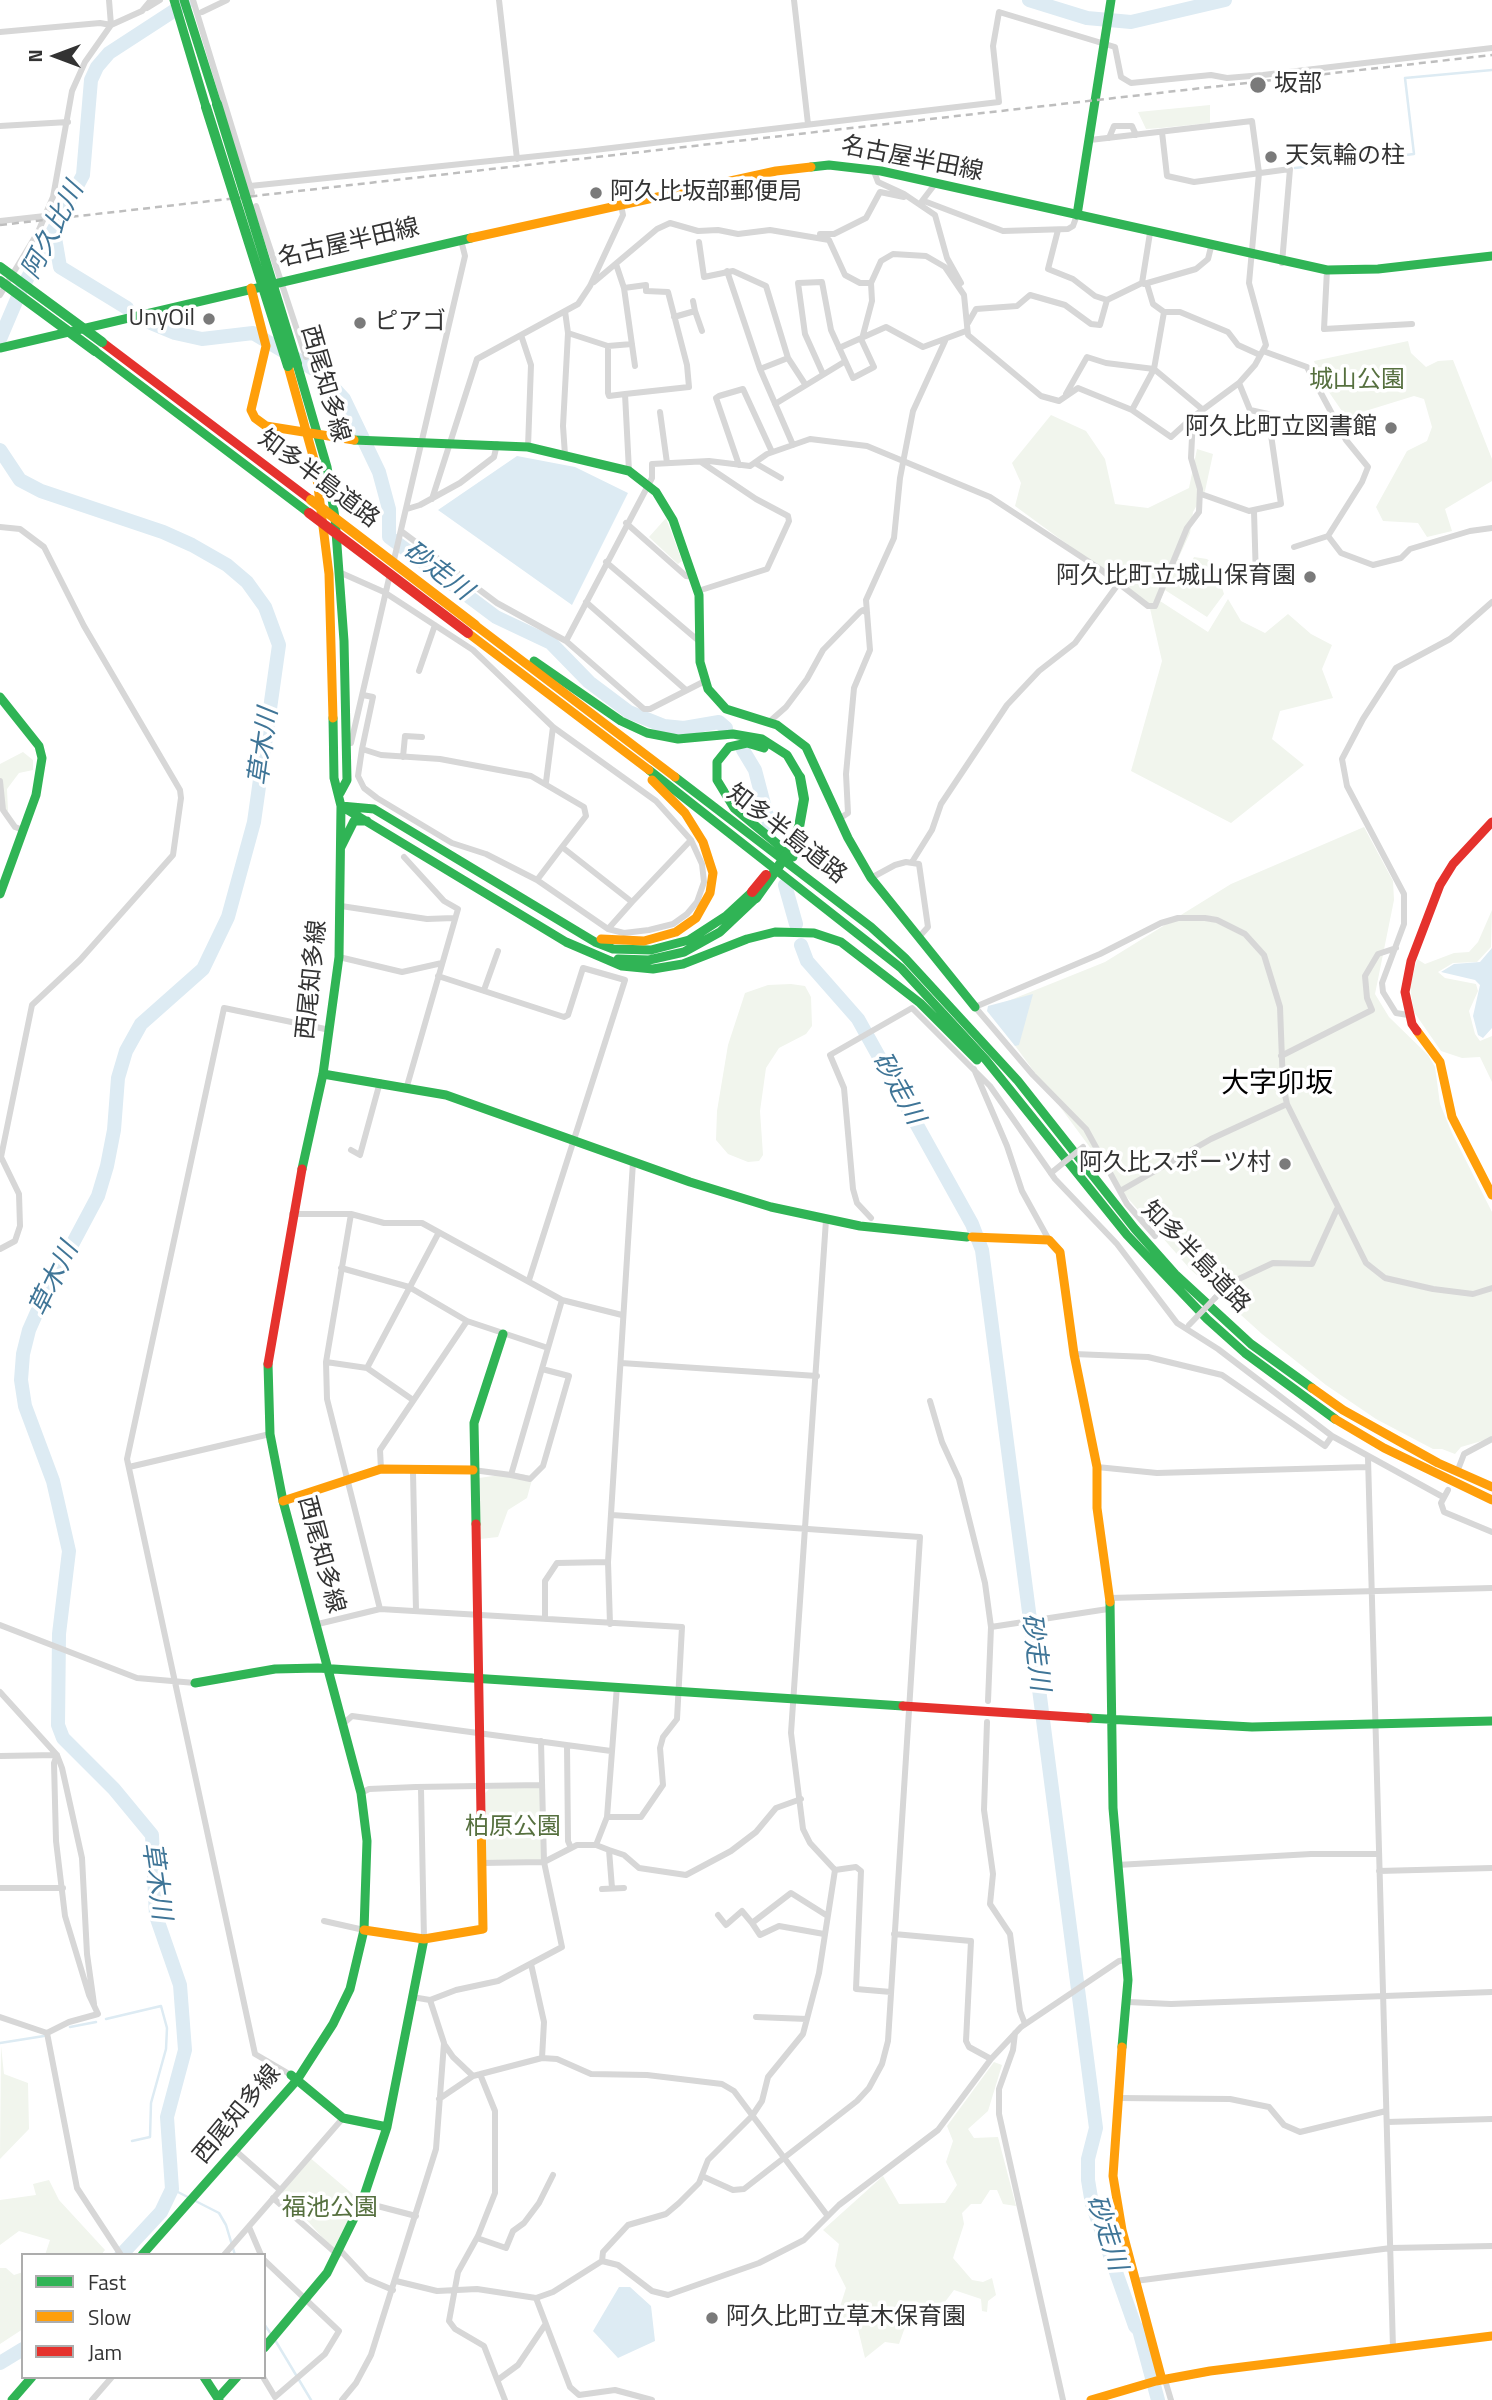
<!DOCTYPE html>
<meta charset="utf-8">
<style>
body{margin:0}
#map{position:relative;width:1492px;height:2400px;overflow:hidden;background:#fff;font-family:"Titillium Web",sans-serif}
canvas{display:block}
.legend{position:absolute;left:21px;top:2253px;width:245px;height:126px;box-sizing:border-box;background:#fff;border:2px solid #adadad;margin:0;padding:9px 12px;list-style:none;font-size:21px;color:#333}
.legend li{display:flex;align-items:center;gap:14px;height:35px}
.legend b{width:35px;border:2px solid #adadad}
.north{position:absolute;left:21px;top:21px;width:70px;height:70px;-webkit-text-stroke:5px #fff;paint-order:stroke;rotate:270deg;font-size:19px;font-weight:700;line-height:28px;text-align:center;color:#333}
.north::after{content:'';display:block;margin:auto;width:24px;height:32px;background:#333;clip-path:polygon(50% 0,100% 100%,50% 72%,0 100%)}
</style>
<div id="map">
<canvas width="1492" height="2400"></canvas>
<ul class="legend">
<li><b style="height:9px;background:#30b455"></b>Fast</li>
<li><b style="height:9px;background:#ff9f0a"></b>Slow</li>
<li><b style="height:9px;background:#e5322d"></b>Jam</li>
</ul>
<div class="north">N</div>
</div>
<script>
const context = document.querySelector('canvas').getContext('2d');
context.lineJoin = 'round';
function fill(path, color) { context.fillStyle = color; context.fill(path, 'evenodd'); }
const toPath = rows => new Path2D(rows.map(r => 'M' + r).join(''));
function stroke(path, color, width, dash) { context.strokeStyle = color; context.lineWidth = width; context.lineCap = dash ? 'butt' : 'round'; context.setLineDash(dash || []); context.stroke(path); }
function drawText(font, color, halo, rows, align = 'center') {
  context.font = font + ' "Titillium Web","Noto Sans JP",sans-serif'; context.lineWidth = 7; context.setLineDash([]); context.textBaseline = 'middle'; context.strokeStyle = halo; context.fillStyle = color; for (const [text, x, y, turn = 0] of rows) {
    context.save(); context.translate(x, y); context.rotate((+turn || 0) * Math.PI / 180); context.textAlign = isNaN(turn) ? turn : align; if (halo) context.strokeText(text, 0, 0); context.fillText(text, 0, 0); context.restore();
  }
}
const green = toPath([
 [1210,105,1210,123,1161,128,1146,129,1138,112],
 [1408,341,1411,353,1426,367,1438,361,1453,360,1492,459,1492,481,1445,509,1452,531,1427,537,1418,523,1383,521,1376,507,1407,451,1427,441,1432,427,1424,399,1414,396,1346,417,1320,379,1314,361],
 [1051,415,1086,431,1105,459,1115,504,1148,508,1189,488,1197,449,1213,454,1205,491,1193,512,1190,533,1178,559,1190,565,1194,557,1207,559,1215,566,1224,594,1207,617,1165,590,1160,601,1208,632,1228,599,1241,621,1265,633,1288,614,1311,634,1332,645,1322,669,1333,698,1280,711,1272,739,1304,765,1231,823,1131,771,1162,661,1149,604,1015,506,1021,483,1012,463],
 [666,518,682,561,678,564,649,537],
 [23,752,33,760,33,770,19,773,7,789,8,811,0,811,0,764],
 [1364,827,1393,881,1394,900,1375,994,1389,1017,1428,1055,1435,1067,1440,1104,1452,1133,1492,1212,1492,1438,1461,1447,1455,1454,1442,1449,1433,1449,1376,1419,1326,1385,1262,1334,1190,1269,1125,1195,988,1009,1105,962,1231,884],
 [1492,910,1491,947,1477,962,1453,963,1438,972,1445,978,1476,984,1478,991,1469,1011,1475,1034,1480,1041,1492,1036,1492,1082,1480,1057,1462,1058,1441,1051,1414,1012,1410,987,1417,959,1425,964,1454,953,1469,952,1478,942],
 [791,984,805,986,811,997,812,1026,806,1034,779,1048,766,1068,760,1111,763,1155,759,1161,748,1162,728,1154,716,1140,717,1111,728,1045,745,993,768,985],
 [514,1473,533,1476,527,1498,508,1510,498,1537,480,1539,479,1478],
 [542,1785,541,1860,486,1861,482,1796,489,1789],
 [1,2046,4,2074,28,2083,29,2129,0,2159],
 [994,2062,1002,2065,988,2111,968,2129,974,2138,998,2137,1016,2206,1003,2204,997,2190,990,2190,981,2204,971,2204,962,2213,964,2224,953,2258,972,2280,983,2282,992,2278,996,2295,988,2301,987,2312,982,2311,981,2299,954,2290,935,2315,909,2316,899,2344,885,2342,865,2358,858,2329,838,2313,846,2288,835,2266,839,2244,823,2230,883,2176,899,2204,945,2203,957,2185,946,2162,953,2141,947,2126],
 [308,2156,362,2202,338,2255,280,2190],
 [49,2180,59,2200,105,2250,101,2255,45,2255,50,2240,19,2231,0,2245,0,2200,36,2195,33,2184],
 [0,2268,6,2268,14,2275,23,2272,23,2329,0,2344]
]);
const water = toPath([
 [517,456,575,467,628,493,572,605,438,510],
 [1492,948,1492,1028,1483,1038,1478,1035,1473,1016,1480,985,1475,980,1441,972,1454,964,1480,962],
 [1033,994,1019,1045,1015,1046,987,1011,988,1006],
 [619,2287,630,2287,651,2306,655,2341,618,2358,593,2331]
]);
const stream = toPath([
 [1295,168,1414,154,1405,78,1492,70],
 [106,2019,161,2006,167,2028,166,2049,151,2103,150,2137,132,2141],
 [70,2027,96,2022],
 [0,2043,44,2036],
 [172,2189,219,2213,226,2225,235,2255],
 [264,2324,271,2334],
 [275,2340,311,2400]
]);
const river = toPath([
 [1029,0,1087,18,1131,22,1225,0],
 [54,232,60,267,127,308],
 [151,323,175,333,202,339,253,333,320,373,344,399,379,472,389,509,389,537,496,617,551,643,589,682,629,712,664,726,684,728,719,722,726,728],
 [0,339,20,292,83,175,91,80,97,67,109,53,186,3],
 [0,450,20,480,41,491,163,532,192,545,227,565,247,582,265,607,279,645,254,822,228,917,203,969,141,1024,126,1051,118,1078,114,1130,107,1166,98,1196,41,1303,29,1330,23,1354,21,1380,25,1406,53,1481,69,1551,59,1634,58,1725,63,1738,114,1789,152,1835,156,1916,180,1985,185,2050,167,2117,172,2189,161,2212,121,2255],
 [743,750,755,770,771,831],
 [785,885,796,924],
 [801,945,807,961,858,1019,972,1224,982,1250,1096,2128,1088,2159,1088,2180,1092,2204,1135,2326,1139,2330,1158,2400],
 [0,2363,23,2349]
]);
const street = toPath([
 [109,0,111,25],
 [193,0,252,193],
 [499,0,517,159],
 [794,0,808,124],
 [147,8,160,0],
 [202,12,227,0],
 [0,32,100,23,111,25],
 [0,126,68,122],
 [1162,132,1167,176,1194,182,1290,169,1282,263],
 [1109,138,1114,126,1132,126,1136,135],
 [873,169,878,182,904,194,935,215,947,258,961,283],
 [250,186,586,151,999,102,993,46,999,12,1115,47,1121,77,1131,83,1211,75,1227,78,1263,75,1492,48],
 [922,201,935,184],
 [924,201,1003,231,1068,229,1073,226,1077,215],
 [256,206,306,357],
 [0,221,45,216],
 [1058,230,1048,269,1073,279,1095,296,1107,300,1142,283,1150,233],
 [820,234,834,234,866,218,880,192,904,197],
 [699,242,704,277,733,271,766,286,788,358],
 [616,264,624,288],
 [1327,270,1324,329,1412,324],
 [727,271,760,369],
 [594,282,657,229,670,223,698,231,718,230,738,234,770,230,829,240,845,275,860,283,871,283],
 [1144,284,1196,269,1208,259,1211,247],
 [0,295,38,232,53,197,72,91,85,62,111,25,142,11,151,0],
 [695,311,702,331],
 [1164,312,1180,312,1228,332,1238,345,1260,355],
 [674,317,695,311,693,301],
 [968,323,976,309,1017,306,1030,295,1065,305,1091,324,1100,325,1107,300],
 [568,333,608,346,608,393,609,396,625,394,629,471],
 [521,335,531,365,528,447],
 [863,335,872,301,871,283,881,261,893,254,926,256,945,267,964,295,968,335,1041,396,1059,401,1078,388,1132,410,1154,369,1202,409],
 [608,346,632,344],
 [839,348,886,327,923,347,966,331],
 [1263,351,1307,367,1346,440,1368,467,1362,482,1328,536,1341,553,1373,565,1401,558,1410,549,1470,531,1492,528],
 [823,374,805,334,798,283,822,282,831,330,853,378,874,367,861,339],
 [625,394,689,387,687,365,668,292,646,291,646,285,624,288,635,366],
 [1066,394,1087,357,1106,363,1154,369,1164,312,1153,304,1147,284],
 [775,404,844,362],
 [1132,410,1171,437,1193,417],
 [660,412,667,463],
 [793,445,760,369,788,358,805,384],
 [565,455,563,426,568,333,565,311],
 [755,463,781,478],
 [739,465,716,398,719,396,743,389,772,452],
 [1201,494,1249,511,1281,504,1268,414,1250,410,1239,383],
 [432,499,477,359,578,304,590,286,623,215,621,205],
 [407,509,420,505,460,483,494,457,497,444],
 [1254,511,1256,579],
 [626,523,686,576,694,577],
 [0,527,20,529,44,547,84,626,180,790,181,798,173,855,80,960,32,1005,1,1157,19,1194,20,1226,15,1241,0,1249],
 [401,531,497,603,566,641,644,709,650,709,705,681],
 [1294,547,1328,536],
 [606,562,700,642],
 [393,564,465,256,461,240],
 [339,572,384,592,473,650,553,727,656,801,691,840,632,902,562,847,586,816,584,807,531,776,440,759,381,755,362,749,373,697,363,695],
 [698,591,767,569,789,521,788,516,756,499,701,462],
 [586,602,686,690],
 [566,641,652,478,652,464,709,461,750,466,767,454,810,439,867,446,990,497,1100,569,1148,606,1155,606,1187,528,1199,512,1200,489,1191,458,1193,417,1239,383,1255,365,1266,345,1249,283,1259,173,1252,121,1090,140],
 [419,671,435,625],
 [769,722,786,707,807,679,823,650,860,612,863,610,867,613],
 [351,743,390,574],
 [362,749,358,776,364,788,377,798,452,843,486,854,537,880,608,929],
 [403,757,405,736,422,737],
 [0,781,3,810,15,827,23,830],
 [546,782,553,727],
 [839,819,848,813,846,774,854,688,870,650,866,600,894,538,900,478,913,411,945,341],
 [404,857,444,901,458,909,407,1086],
 [912,862,932,830,941,804,1007,705,1039,671,1075,643,1119,583],
 [871,878,895,865,906,862,919,864,928,927,919,937],
 [537,880,562,847],
 [632,902,608,929,624,933,649,930,673,924,687,914,697,902,704,882,702,864,691,840],
 [341,906,427,919,454,918],
 [339,957,402,972,442,963],
 [438,976,564,1017,568,1015,583,968,625,980,529,1280],
 [484,990,498,951],
 [1408,1015,1396,1013,1383,992,1382,983,1404,924,1404,894,1347,786,1342,759,1363,719,1396,668,1450,639,1492,602],
 [1281,1056,1372,1010,1367,998,1365,976,1378,954,1396,948],
 [974,1069,1007,1146,1022,1191,1049,1240],
 [351,1150,360,1155,380,1082],
 [1120,1191,1211,1139,1287,1104],
 [292,1214,351,1214,384,1223,422,1223,562,1300,622,1315],
 [351,1214,326,1362,327,1399,380,1609],
 [871,1218,857,1203,853,1189,844,1088,830,1055,912,1008,990,1086,1055,1179,1117,1244,1177,1323,1218,1349,1332,1436,1443,1497],
 [1155,1236,1127,1204,1086,1129,1033,1075,975,1007,1100,954,1161,923,1178,918,1205,918,1217,920,1245,934,1264,955,1280,1007,1283,1086,1287,1104,1366,1263,1385,1278,1433,1289,1473,1294,1492,1288],
 [341,1268,409,1287,467,1321,548,1348],
 [1215,1298,1228,1284,1273,1263,1312,1264,1337,1209],
 [1074,1354,1148,1357,1222,1375,1325,1446,1332,1436],
 [326,1362,367,1368,413,1400],
 [621,1363,817,1376],
 [367,1368,438,1234],
 [930,1401,942,1442,959,1479,985,1583,991,1627,988,1701],
 [1368,1458,1393,2348],
 [129,1467,270,1434],
 [1097,1467,1157,1473,1366,1467],
 [1459,1467,1464,1454,1492,1439],
 [381,1469,380,1450,467,1321],
 [473,1470,511,1475,562,1300],
 [413,1472,416,1611],
 [511,1475,530,1479,543,1466,569,1376,542,1369],
 [1448,1490,1441,1503,1444,1512,1492,1532],
 [612,1515,920,1537,888,2041,882,2064,869,2088,857,2101,744,2189,733,2190,702,2176],
 [1110,1598,1492,1588],
 [545,1619,545,1581,557,1563,608,1562],
 [318,1624,380,1609,682,1627,677,1719,663,1737,660,1748,663,1785,641,1817,607,1817],
 [610,1624,608,1562,633,1162],
 [0,1625,137,1678,195,1683],
 [991,1627,1108,1609],
 [0,1692,57,1755,62,1768,82,1858,87,1954,94,2004],
 [987,1722,984,1810,993,1874,990,1904,1010,1934,1020,2011,1025,2024],
 [343,1724,352,1716,611,1751],
 [567,1745,568,1841,571,1848],
 [0,1756,57,1755],
 [421,1789,424,1939],
 [361,1793,369,1789,416,1787,542,1785],
 [596,1845,609,1850,612,1888],
 [609,1850,624,1855,639,1868,686,1875,731,1851,756,1832,776,1808,801,1799],
 [481,1863,544,1862,541,1741],
 [1117,1865,1311,1854,1379,1854],
 [835,1870,856,1867,861,1871,856,1989,891,1992],
 [1379,1871,1492,1868],
 [0,1888,63,1888],
 [602,1889,624,1888],
 [718,1915,726,1925,742,1911,752,1923],
 [324,1921,364,1930],
 [824,1934,779,1926,760,1935,752,1923,791,1893,826,1915],
 [894,1934,971,1941,966,2041,969,2047,991,2059],
 [531,1964,544,2022,542,2058],
 [412,1997,430,2000,456,1990,498,1981,562,1947,544,1862,577,1845,596,1845,607,1817,617,1686],
 [1128,2002,1171,2004,1492,1992],
 [0,2017,47,2033,69,2022,98,2014,89,1995,65,1916,56,1841,54,1763,57,1755],
 [756,2017,807,2019],
 [47,2033,77,2188,121,2255],
 [1015,2033,1013,2050,999,2089,999,2114,1063,2400],
 [444,2044,453,2057,473,2076],
 [480,2074,495,2111,495,2193,478,2236,458,2272,449,2321,455,2329,484,2346,505,2400],
 [291,2075,255,2054,127,1459,224,1008,330,1030],
 [1118,2098,1230,2099,1269,2107,1284,2125,1300,2132,1386,2111],
 [439,2099,473,2076,542,2058,557,2059,591,2074,647,2075,722,2084,734,2091,827,2215],
 [1387,2122,1492,2119],
 [237,2152,280,2190],
 [273,2198,338,2255],
 [362,2202,416,2216],
 [249,2227,261,2255],
 [477,2238,506,2248,513,2231,524,2223,539,2203,553,2175],
 [340,2250,367,2279,393,2290],
 [224,2255,343,2118],
 [602,2261,603,2252,628,2225,666,2214,679,2203,699,2183,708,2160,752,2116,762,2101,768,2077,803,2034,819,1973,835,1870,810,1843,803,1829,791,1733,826,1220],
 [396,2281,437,2291,477,2289,536,2298,553,2292,602,2261,618,2265,652,2291,668,2295,759,2263,804,2240,839,2205,938,2130,991,2059,1021,2027,1119,1961,1127,1960],
 [1135,2281,1391,2248,1492,2246],
 [536,2298,570,2387,579,2395,615,2390,652,2400],
 [263,2377,275,2397,325,2354,339,2331,264,2260],
 [499,2379,518,2365,545,2325],
 [1165,2380,1171,2400],
 [92,2400,112,2377],
 [342,2400,356,2383,371,2355,436,2149,444,2043,430,2000]
]);
const fast = toPath([
 [174,0,206,107],
 [184,0,217,104],
 [811,167,829,165,881,171,1327,270,1378,269,1492,256],
 [1077,215,1111,0],
 [0,348,471,238],
 [95,351,309,513],
 [297,364,327,467,335,518,344,641,347,780,340,793],
 [354,440,528,447,629,471,656,492,673,520,699,595,700,662,708,689,726,709,777,725,806,747,848,838,871,878,975,1007],
 [534,661,621,721,647,733,678,739,733,734,762,739,787,755,800,777],
 [0,697,39,746,42,758,36,795,0,894],
 [764,748,747,743,729,747,717,762,717,780,734,808,793,857],
 [649,770,901,968,986,1060,1127,1235,1207,1319,1245,1353,1335,1419],
 [675,777,871,927,905,958,1018,1081,1135,1229,1175,1274,1251,1344,1312,1388],
 [341,806,566,942,622,966,653,969,683,964,747,939,775,932,814,933,841,942,920,1003,977,1060],
 [341,806,374,809,595,942,613,949,651,950,689,940,726,916,752,892],
 [341,847,354,821,367,821],
 [618,959,649,960,684,952,720,932,756,898],
 [323,1074,446,1095,690,1182,771,1207,860,1226,967,1237],
 [302,1169,323,1074,339,957,341,806,334,778,333,718],
 [476,1524,474,1423,503,1334],
 [1110,1602,1113,1808,1128,1980,1122,2047],
 [195,1683,275,1669,318,1668,903,1706],
 [1088,1718,1252,1727,1492,1721],
 [291,2075,343,2118,387,2127],
 [142,2255,297,2080,333,2024,350,1989,364,1930,367,1841,361,1793,283,1501,270,1434,268,1364],
 [264,2348,327,2273,362,2202,387,2127,424,1939],
 [204,2377,219,2400],
 [218,2398,237,2377],
 [12,2400,32,2377]
]);
const slow = toPath([
 [471,238,776,171,811,167],
 [251,288,266,346,251,410,255,418,266,426,354,440],
 [288,366,315,463,329,574,333,718],
 [475,625,675,777],
 [468,633,649,770],
 [601,939,644,941,676,932,696,918,710,893,713,873,703,842,685,813,652,780],
 [1417,1031,1440,1062,1452,1117,1492,1195],
 [972,1237,1049,1240,1060,1252,1074,1354,1097,1467,1097,1508,1110,1602],
 [1312,1388,1343,1410,1438,1463,1492,1487],
 [1335,1419,1384,1448,1492,1500],
 [283,1501,381,1469,473,1470],
 [364,1930,424,1939,483,1929,481,1815],
 [1122,2047,1113,2176,1122,2230,1162,2380],
 [1091,2400,1156,2381,1210,2371,1492,2336]
]);
const jam = toPath([
 [102,342,311,500],
 [1417,1031,1412,1024,1405,992,1411,961,1440,885,1453,864,1492,822],
 [268,1364,302,1169],
 [476,1524,481,1815],
 [903,1706,1088,1718]
]);
const rail = toPath([
 [0,225,1492,55]
]);
const streetBridge = toPath([
 [1051,1173,1083,1147],
 [1189,1325,1215,1298]
]);
const fastBridge = toPath([
 [217,104,297,364],
 [206,107,288,366],
 [0,267,102,342],
 [0,281,95,351],
 [756,898,788,853,799,827,804,799,800,777]
]);
const slowBridge = toPath([
 [311,500,475,625]
]);
const jamBridge = toPath([
 [309,513,468,633],
 [752,892,766,875]
]);
const markers = [
 [1258,85,9,"#7a7a7a"],
 [1271,157,7,"#7a7a7a"],
 [596,193,7,"#7a7a7a"],
 [209,319,7,"#7a7a7a"],
 [360,323,7,"#7a7a7a"],
 [1391,428,7,"#7a7a7a"],
 [1310,577,7,"#7a7a7a"],
 [1285,1164,7,"#7a7a7a"],
 [712,2318,7,"#7a7a7a"]
];
const poiNames = [
 ["坂部",1274,85],
 ["天気輪の柱",1285,157],
 ["阿久比坂部郵便局",610,193],
 ["UnyOil",195,319,"right"],
 ["ピアゴ",374,323],
 ["阿久比町立図書館",1377,428,"right"],
 ["阿久比町立城山保育園",1296,577,"right"],
 ["阿久比スポーツ村",1271,1164,"right"],
 ["阿久比町立草木保育園",726,2318]
];
const streetNames = [
 ["名古屋半田線",912,160,11],
 ["名古屋半田線",349,244,-13],
 ["西尾知多線",324,384,74],
 ["知多半島道路",318,480,37],
 ["知多半島道路",786,835,38],
 ["西尾知多線",313,980,-84],
 ["知多半島道路",1195,1258,46],
 ["西尾知多線",320,1555,75],
 ["西尾知多線",238,2115,-50]
];
const parkNames = [
 ["城山公園",1357,381],
 ["柏原公園",513,1828],
 ["福池公園",330,2209]
];
const waterNames = [
 ["阿久比川",54,231,-63],
 ["砂走川",437,572,37],
 ["草木川",265,747,-82],
 ["砂走川",897,1089,61],
 ["草木川",55,1280,-64],
 ["砂走川",1034,1652,83],
 ["草木川",155,1881,82],
 ["砂走川",1105,2233,72]
];
const quarterNames = [
 ["大字卯坂",1277,1085]
];
fill(green, '#f1f5ed');
fill(water, '#ddebf3');
stroke(stream, '#ddebf3', 2.5);
stroke(river, '#ddebf3', 14);
stroke(street, '#d7d7d7', 6);
stroke(fast, '#30b455', 9);
stroke(slow, '#ff9f0a', 9);
stroke(jam, '#e5322d', 9);
stroke(rail, '#bebebe', 2.5, [7, 5]);
stroke(streetBridge, '#d7d7d7', 6);
stroke(fastBridge, '#30b455', 10);
stroke(slowBridge, '#ff9f0a', 10);
stroke(jamBridge, '#e5322d', 10);
for (const [x, y, r, color] of markers) { const dot = new Path2D(); dot.arc(x, y, r, 0, 2 * Math.PI); context.fillStyle = color; context.fill(dot); stroke(dot, '#fff', 2.5); }
drawText('24px', '#333', '#fff', poiNames, 'left');
drawText('24px', '#333', '#fff', streetNames);
drawText('24px', '#56703f', '#fff', parkNames);
drawText('italic 26px', '#3f7597', '#fff', waterNames);
drawText('28px', '#000', '#fff', quarterNames);
</script>
